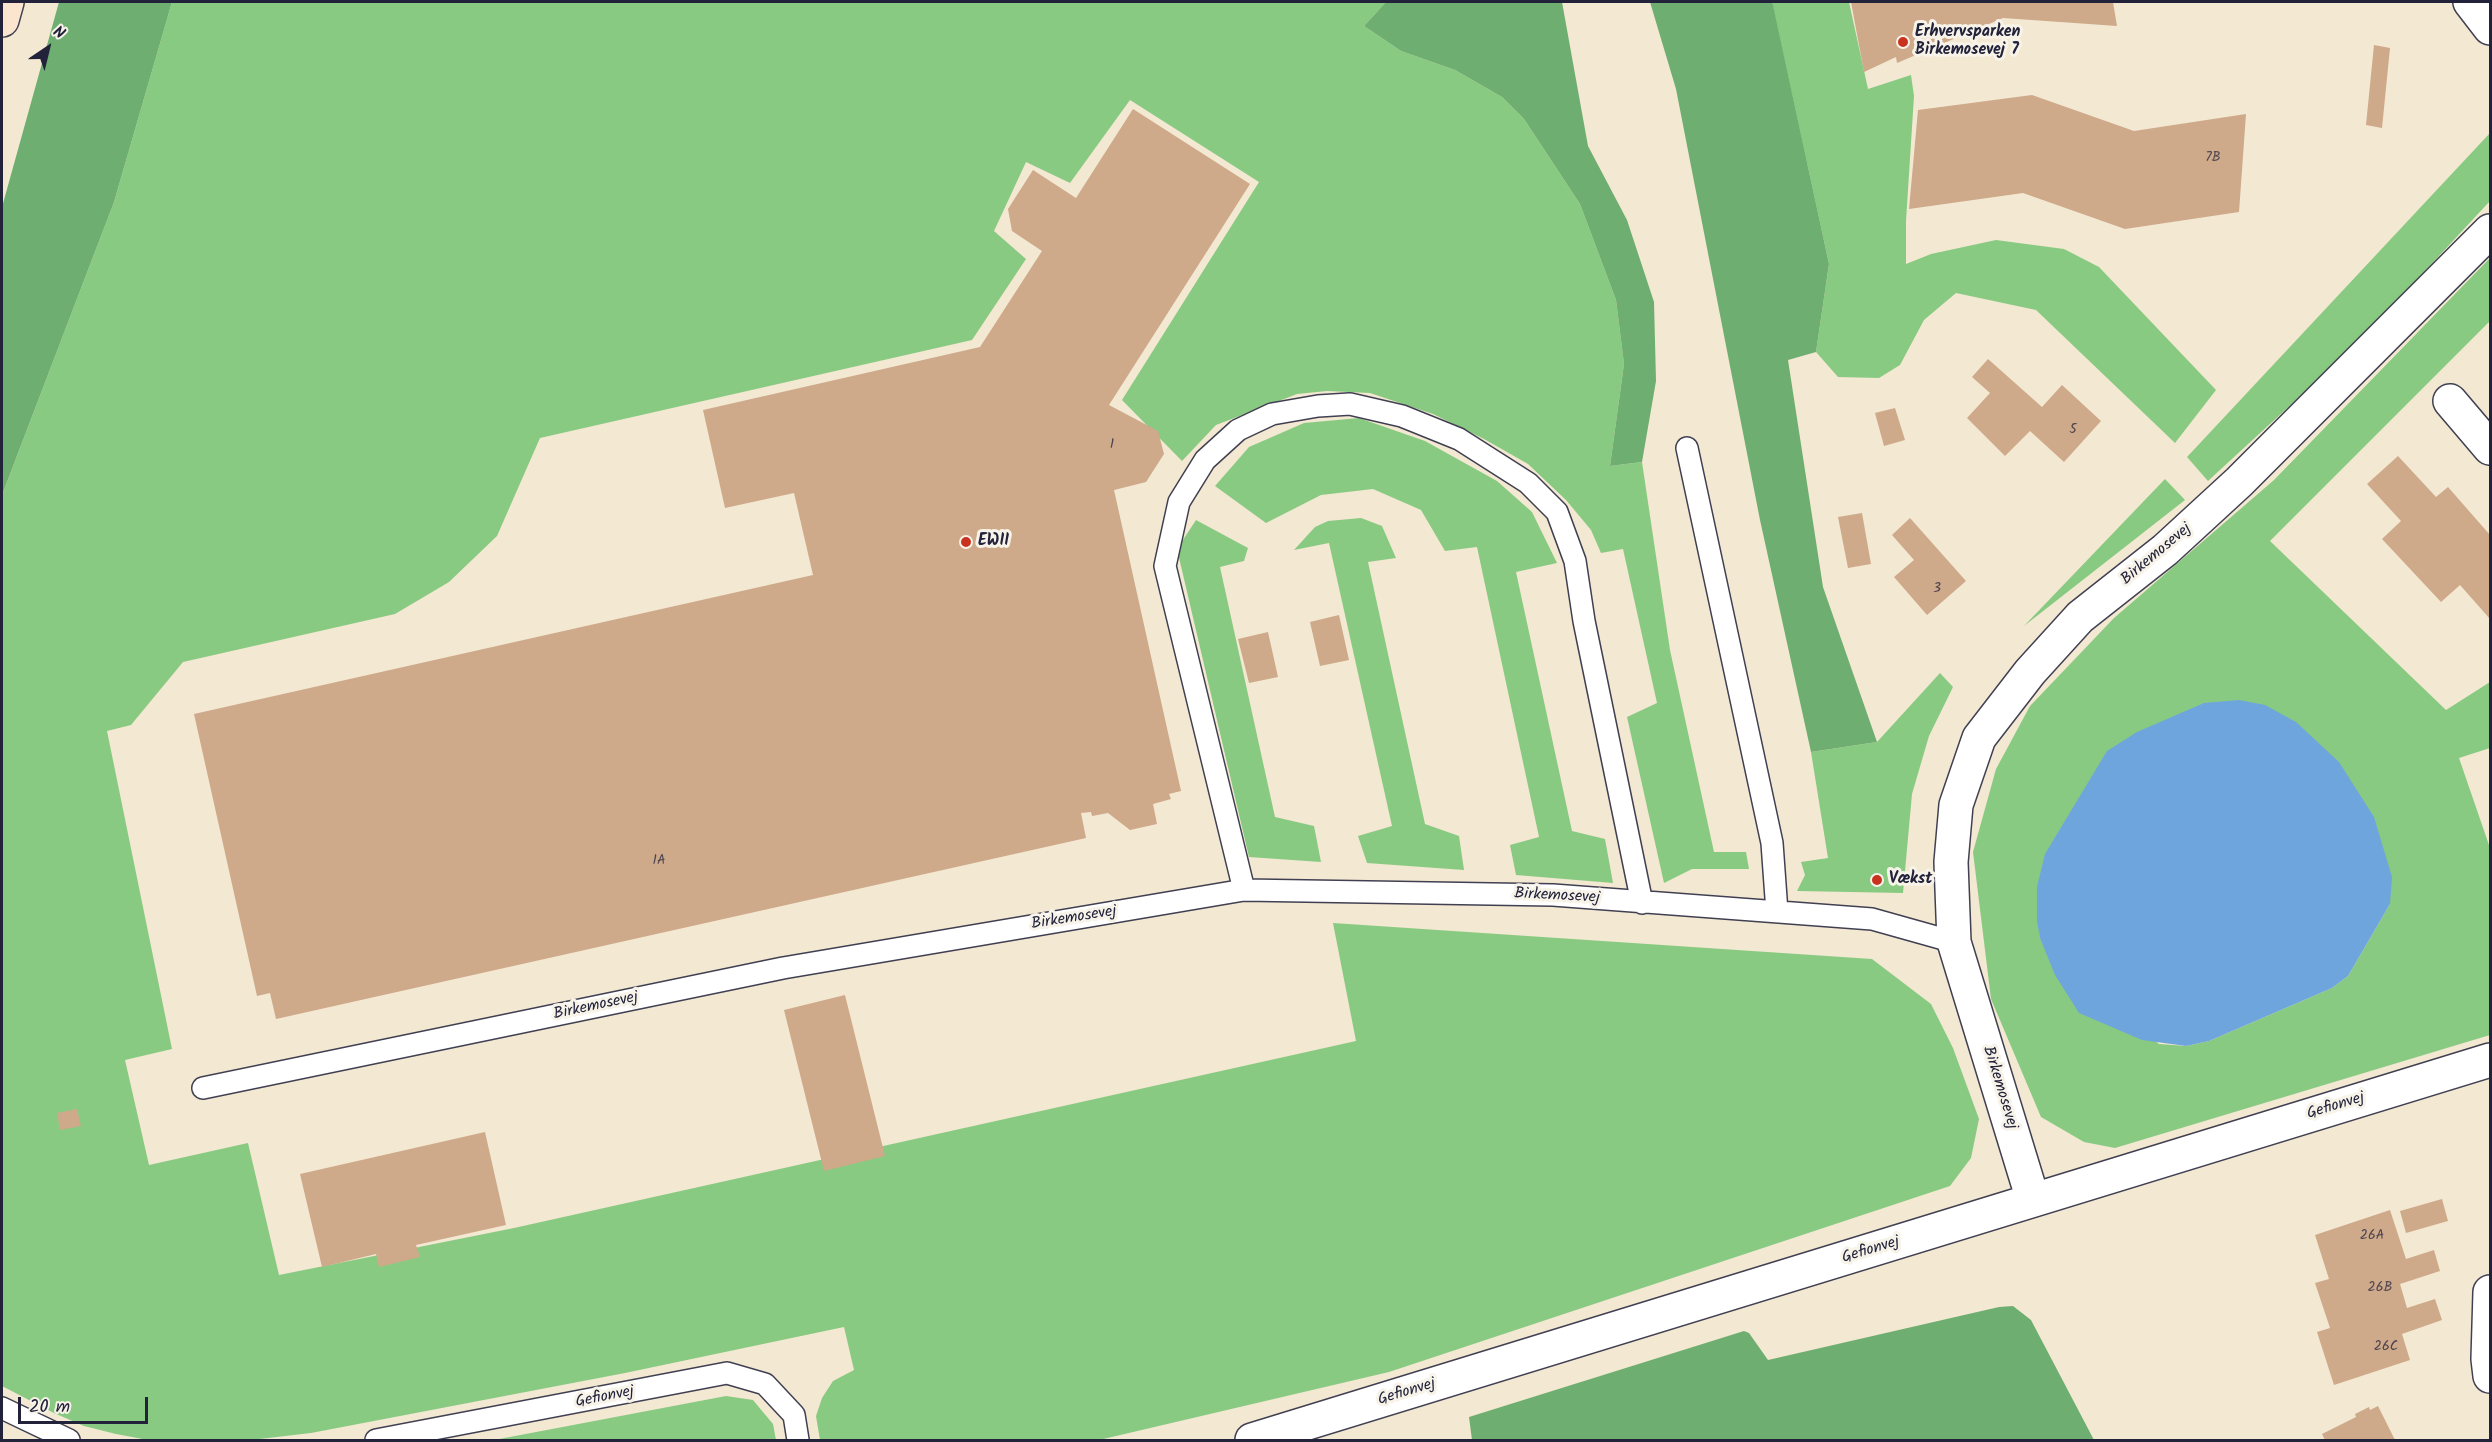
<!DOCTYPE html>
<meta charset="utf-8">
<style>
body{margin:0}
#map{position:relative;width:2492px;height:1442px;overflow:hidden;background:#f3e8d2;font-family:Kalam,sans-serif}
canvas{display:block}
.frame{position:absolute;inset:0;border:3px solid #22223b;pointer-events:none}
.north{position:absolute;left:18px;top:18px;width:60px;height:60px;-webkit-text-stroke:4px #f7f3e8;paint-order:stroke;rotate:35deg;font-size:16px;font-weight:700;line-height:24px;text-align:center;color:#22223b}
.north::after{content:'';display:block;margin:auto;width:21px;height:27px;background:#22223b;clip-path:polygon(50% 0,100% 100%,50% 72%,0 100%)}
.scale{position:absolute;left:18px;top:1397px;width:130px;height:27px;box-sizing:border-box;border:3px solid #22223b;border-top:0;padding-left:8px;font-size:18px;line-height:21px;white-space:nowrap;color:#22223b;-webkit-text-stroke:4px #f7f3e8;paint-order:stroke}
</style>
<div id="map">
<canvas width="2492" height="1442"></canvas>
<div class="frame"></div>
<div class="north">N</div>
<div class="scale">20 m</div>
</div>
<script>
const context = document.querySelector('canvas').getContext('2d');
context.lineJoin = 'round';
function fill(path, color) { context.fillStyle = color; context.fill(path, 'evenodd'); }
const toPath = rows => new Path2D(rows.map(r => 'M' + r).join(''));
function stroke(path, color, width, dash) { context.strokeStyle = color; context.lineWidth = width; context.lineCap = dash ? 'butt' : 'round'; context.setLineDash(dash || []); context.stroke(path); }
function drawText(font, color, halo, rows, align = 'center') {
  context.font = font + ' Kalam,sans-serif'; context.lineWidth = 6; context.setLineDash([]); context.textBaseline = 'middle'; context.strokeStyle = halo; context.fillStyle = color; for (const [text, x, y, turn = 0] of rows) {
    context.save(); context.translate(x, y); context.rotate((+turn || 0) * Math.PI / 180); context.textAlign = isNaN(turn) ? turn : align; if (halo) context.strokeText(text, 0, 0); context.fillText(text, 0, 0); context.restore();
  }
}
const green = toPath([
 [172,2,1386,2,1364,26,1401,51,1455,70,1502,97,1524,119,1580,204,1616,300,1624,364,1610,466,1642,462,1670,650,1714,852,1746,852,1749,869,1692,869,1664,883,1627,717,1657,703,1623,549,1601,553,1591,530,1566,500,1528,464,1484,439,1433,414,1370,393,1327,391,1297,394,1216,425,1182,461,1122,400,1259,182,1130,100,1070,183,1026,162,994,231,1026,259,972,340,540,438,497,536,449,582,395,614,183,662,131,725,107,731,172,1049,125,1060,149,1165,248,1143,279,1275,514,1228,1356,1041,1333,923,1872,959,1931,1004,1953,1048,1979,1119,1971,1158,1950,1186,1389,1372,1099,1440,820,1440,816,1416,822,1398,833,1381,854,1370,844,1327,625,1373,311,1433,251,1440,148,1440,116,1434,84,1426,54,1413,2,1386,2,495,114,202],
 [1772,2,1849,2,1868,89,1911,75,1914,96,1906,221,1906,264,1931,254,1996,240,2064,249,2099,267,2216,390,2175,443,2036,310,1956,293,1924,320,1900,365,1879,378,1838,377,1816,352,1829,264],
 [2490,133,2490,201,2359,342,2208,481,2187,457],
 [2490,258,2490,321,2270,541,2446,710,2490,682,2490,748,2459,758,2490,848,2490,1035,2115,1148,2084,1142,2041,1117,1991,999,1973,852,1996,769,2030,706,2114,618,2274,480],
 [2037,887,2390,904,2348,976,2332,988,2209,1041,2186,1046,2159,1044,2040,938],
 [1359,418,1425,441,1497,481,1532,512,1557,563,1516,572,1572,831,1605,839,1613,883,1516,875,1510,845,1539,837,1477,547,1445,551,1421,510,1373,489,1321,495,1266,523,1215,486,1249,447,1304,423],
 [2165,479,2185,500,2024,626],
 [1361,518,1382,526,1396,558,1368,562,1425,824,1459,836,1464,870,1367,863,1358,836,1392,826,1329,543,1294,550,1315,527,1328,521],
 [1196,520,1248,548,1244,561,1220,567,1275,817,1314,826,1321,862,1249,857,1177,549],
 [1940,673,1953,687,1929,736,1912,794,1903,893,1797,891,1805,875,1801,862,1828,858,1811,752,1877,742],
 [726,1396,753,1400,773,1424,776,1440,494,1440]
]);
const forest = toPath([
 [59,2,172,2,114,202,2,495,2,207],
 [1386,2,1562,2,1588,146,1627,220,1654,302,1656,381,1642,462,1610,466,1624,364,1616,300,1580,204,1524,119,1502,97,1455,70,1401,51,1364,26],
 [1650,2,1772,2,1773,5,1829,264,1816,352,1788,360,1823,587,1877,742,1811,752,1760,520,1676,89],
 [2013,1306,2031,1320,2094,1440,1472,1440,1469,1417,1744,1331,1749,1333,1768,1360,1999,1307]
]);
const water = toPath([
 [2239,700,2265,705,2296,722,2339,762,2374,817,2392,877,2390,904,2348,976,2332,988,2209,1041,2186,1046,2142,1040,2079,1013,2055,975,2040,938,2037,921,2037,887,2045,854,2107,751,2137,732,2204,703]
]);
const building = toPath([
 [1851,2,2113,2,2117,26,2003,18,1897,63,1896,57,1864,72],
 [2374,45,2390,48,2382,128,2366,125],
 [2032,95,2134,131,2246,114,2239,212,2125,229,2023,193,1909,209,1918,110],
 [1133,109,1250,184,1109,405,1158,431,1164,454,1146,482,1114,490,1181,791,1169,794,1171,799,1153,804,1157,824,1130,830,1108,813,1092,816,1091,812,1081,813,1086,838,276,1019,270,993,257,996,194,714,813,575,794,493,725,508,703,410,980,347,1042,251,1012,231,1008,209,1033,170,1076,198],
 [1988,359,2042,407,2062,385,2101,421,2064,462,2030,431,2005,456,1967,418,1990,393,1972,377],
 [1895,408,1905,440,1884,446,1875,413],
 [2398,456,2436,497,2448,487,2490,535,2490,619,2460,585,2441,602,2382,539,2401,521,2367,484],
 [1862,513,1871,564,1848,568,1838,517],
 [1910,518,1966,581,1927,615,1894,577,1914,560,1892,535],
 [1339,615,1349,660,1320,666,1310,622],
 [1268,632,1278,677,1249,683,1238,639],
 [845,995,885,1156,824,1171,784,1010],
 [77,1109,81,1126,60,1130,57,1113],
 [485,1132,506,1225,416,1245,420,1257,379,1267,376,1254,322,1267,300,1174],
 [2442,1199,2448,1221,2406,1233,2400,1211],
 [2390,1210,2406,1259,2434,1250,2440,1271,2400,1284,2407,1308,2435,1299,2442,1320,2402,1334,2410,1360,2334,1385,2317,1332,2330,1328,2315,1283,2329,1279,2315,1235],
 [2378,1406,2395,1440,2325,1440,2322,1434,2356,1417,2355,1414,2369,1407,2370,1410]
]);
const service = toPath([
 [1687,448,1772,843,1777,912],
 [1244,890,1165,566,1179,502,1205,460,1238,430,1272,414,1318,406,1350,404,1402,416,1459,439,1528,483,1557,512,1575,561,1584,621,1642,903],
 [203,1088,783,968,1244,890,1553,895,1872,919,1954,942],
 [2,1408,69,1440],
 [376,1440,727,1373,765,1384,794,1415,798,1440]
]);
const minor = toPath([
 [2470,2,2490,28],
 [2450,401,2490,448],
 [2490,1292,2488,1359,2490,1376]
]);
const tertiary = toPath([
 [2033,1200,1954,942,1951,862,1956,805,1979,738,2030,672,2080,617,2165,550,2239,482,2490,231],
 [1252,1440,2490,1060]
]);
const secondary = toPath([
 [2,20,7,2]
]);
const markers = [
 [1903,42,6,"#c8321e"],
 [966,542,6,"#c8321e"],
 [1877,880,6,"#c8321e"]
];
const numberNames = [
 ["7B",2213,159],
 ["5",2073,431],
 ["1",1112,446],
 ["3",1937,590],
 ["1A",659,862],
 ["26A",2372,1237],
 ["26B",2380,1289],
 ["26C",2386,1348]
];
const poiNames = [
 ["Erhvervsparken",1915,33],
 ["Birkemosevej 7",1915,51],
 ["EWII",978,542],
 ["Vækst",1889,880]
];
const streetNames = [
 ["Birkemosevej",2157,555,-40],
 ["Birkemosevej",1557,897,3],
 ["Birkemosevej",1074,919,-9],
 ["Birkemosevej",596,1007,-12],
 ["Birkemosevej",1999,1088,73],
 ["Gefionvej",2336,1107,-17],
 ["Gefionvej",1871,1251,-17],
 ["Gefionvej",1407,1393,-17],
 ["Gefionvej",605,1398,-11]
];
fill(green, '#89ca82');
fill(forest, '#6eae70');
fill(water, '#6ea5dc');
fill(building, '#cea98a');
stroke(service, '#414052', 24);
stroke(minor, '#414052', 36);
stroke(tertiary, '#414052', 36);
stroke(secondary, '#414052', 36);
stroke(service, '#fff', 21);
stroke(minor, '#fff', 33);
stroke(tertiary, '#fff', 33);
stroke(secondary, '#fbe5cf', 33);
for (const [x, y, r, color] of markers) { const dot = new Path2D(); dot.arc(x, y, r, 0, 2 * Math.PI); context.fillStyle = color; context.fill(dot); stroke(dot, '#f7f3e8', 2); }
drawText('14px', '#4d444f', null, numberNames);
drawText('bold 16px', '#22223b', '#f7f3e8', poiNames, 'left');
drawText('16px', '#22223b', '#f7f3e8', streetNames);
</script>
